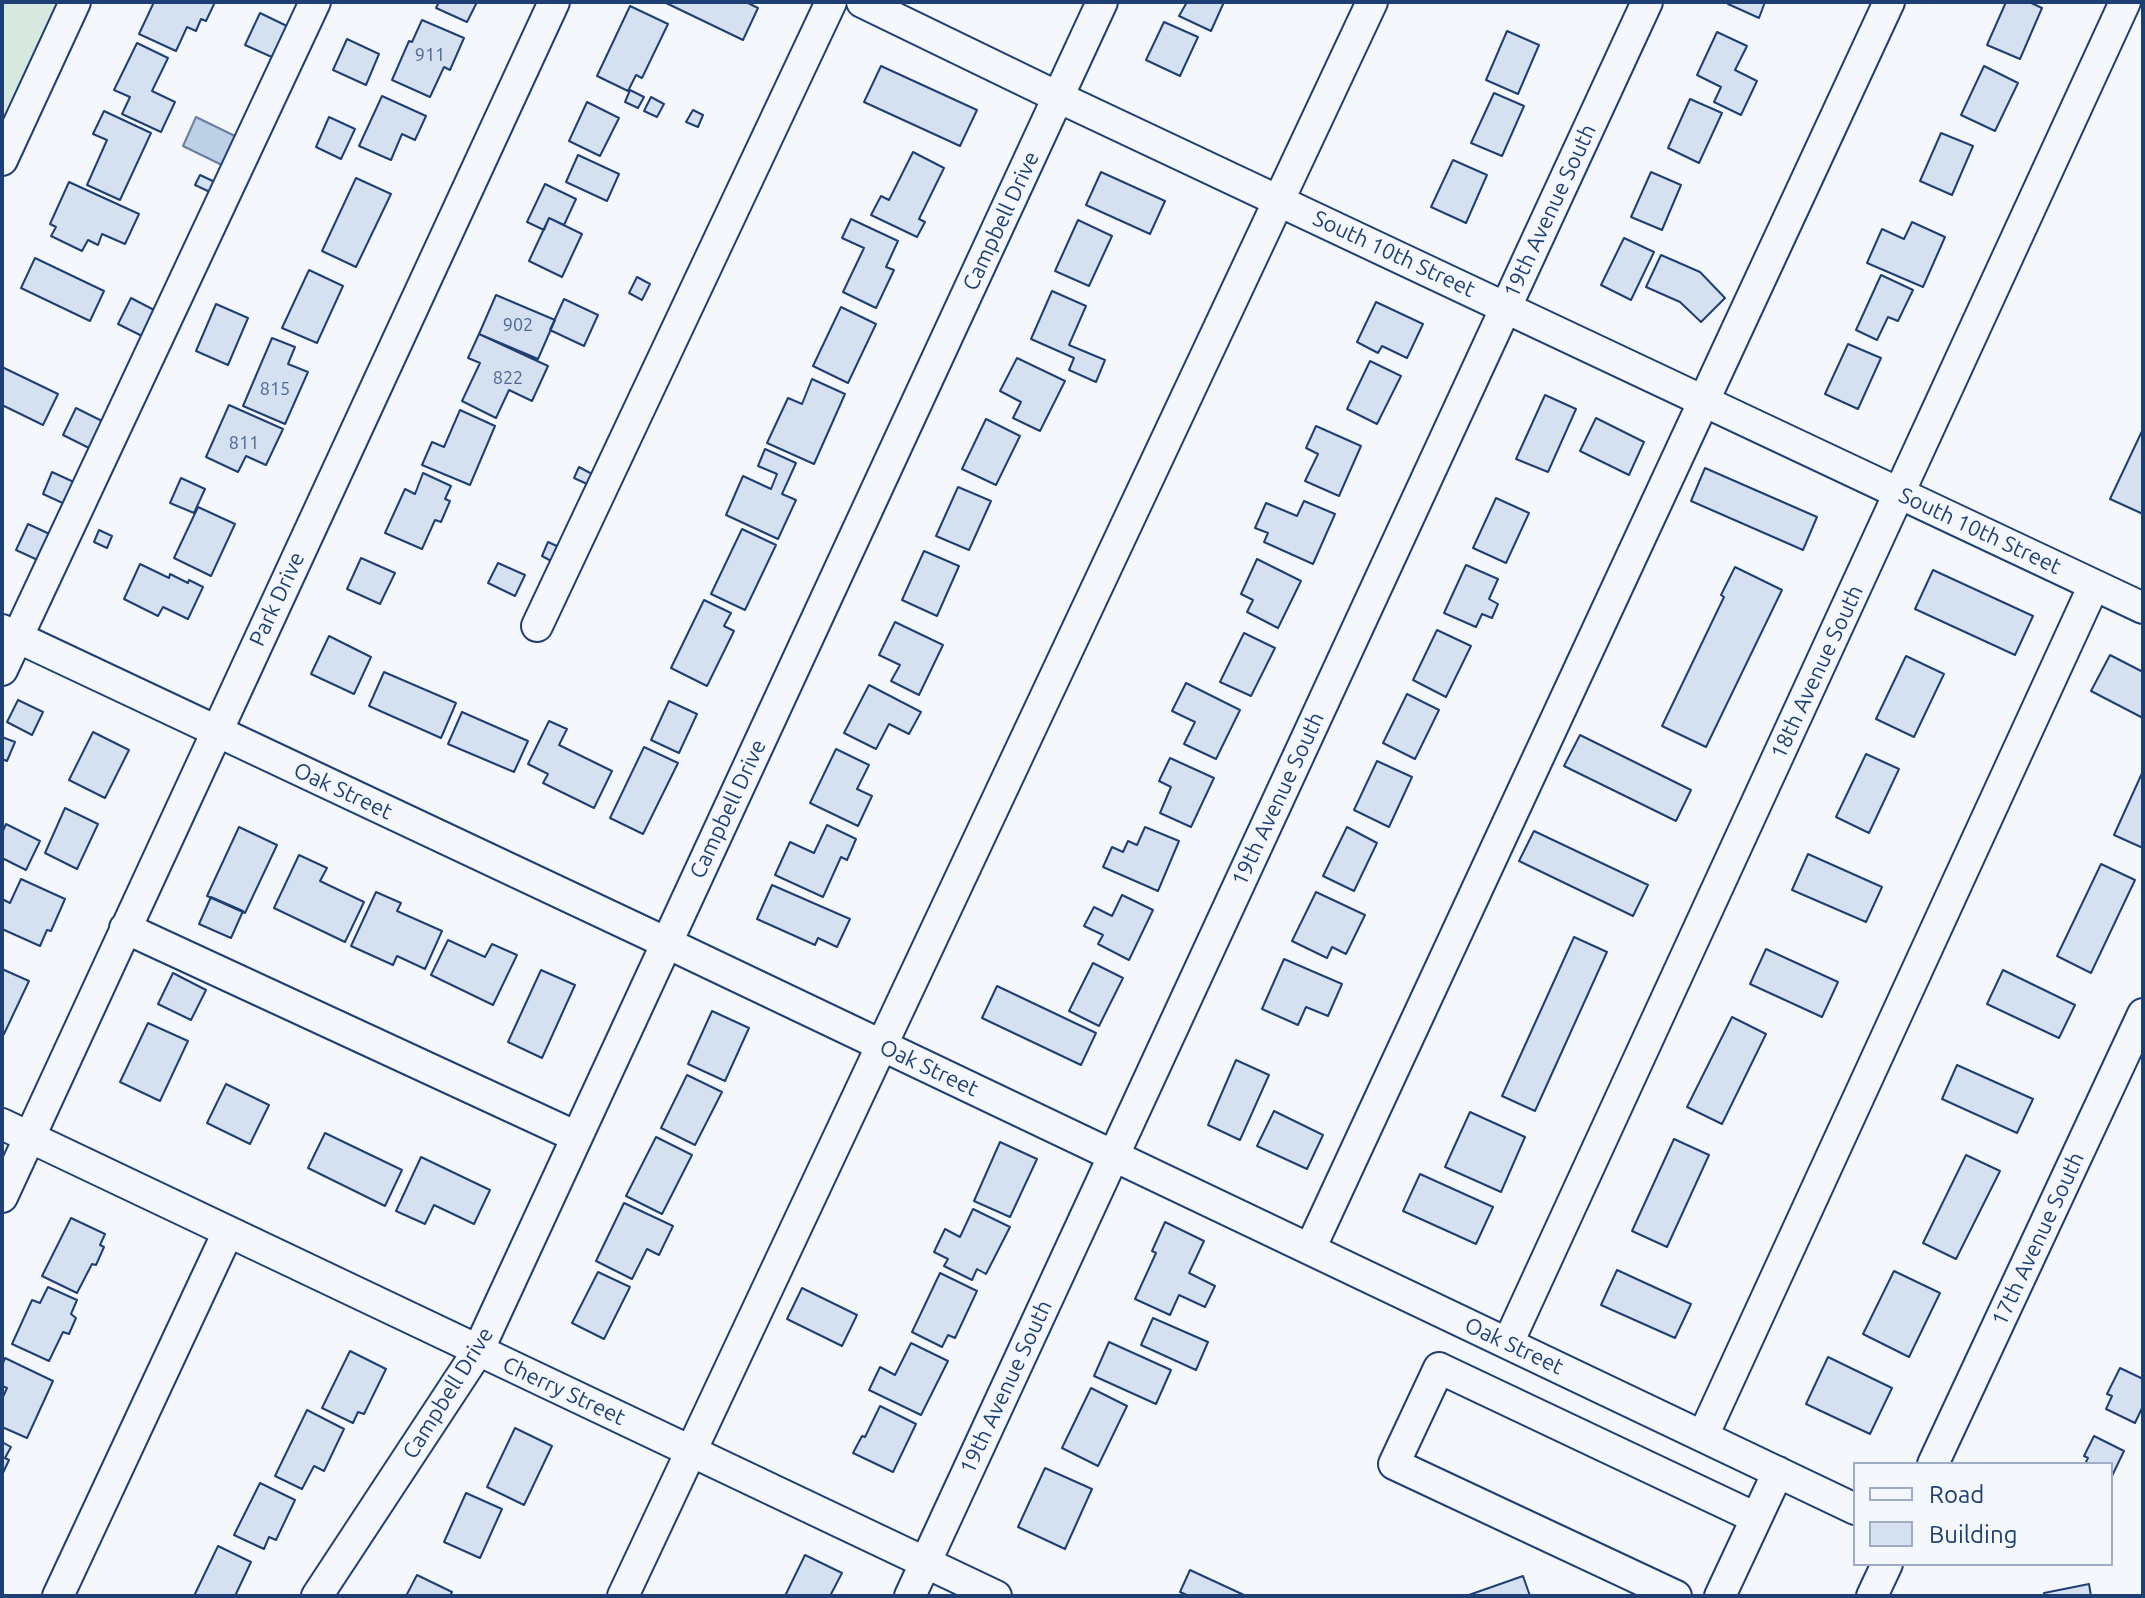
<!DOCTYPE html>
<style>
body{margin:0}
#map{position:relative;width:2145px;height:1598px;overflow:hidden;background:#f4f7fb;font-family:Ubuntu,sans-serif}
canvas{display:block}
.frame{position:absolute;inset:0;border:4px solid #1d3f73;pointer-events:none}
.legend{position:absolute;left:1853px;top:1462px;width:260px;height:104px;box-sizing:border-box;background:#f4f7fb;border:2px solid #9eadc5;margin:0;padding:10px 14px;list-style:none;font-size:24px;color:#1d3f73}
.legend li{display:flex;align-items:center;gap:16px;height:40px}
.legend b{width:40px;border:2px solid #9eadc5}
</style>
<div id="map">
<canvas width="2145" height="1598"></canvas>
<div class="frame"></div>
<ul class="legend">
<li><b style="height:10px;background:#f4f7fb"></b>Road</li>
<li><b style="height:22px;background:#d5e0f0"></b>Building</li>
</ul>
</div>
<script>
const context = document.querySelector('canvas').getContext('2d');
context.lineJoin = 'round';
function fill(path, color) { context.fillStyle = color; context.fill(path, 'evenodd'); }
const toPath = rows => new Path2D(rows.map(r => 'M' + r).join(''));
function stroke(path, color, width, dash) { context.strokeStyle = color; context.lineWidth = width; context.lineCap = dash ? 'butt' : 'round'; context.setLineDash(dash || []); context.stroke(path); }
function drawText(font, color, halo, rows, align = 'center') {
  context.font = font + ' Ubuntu,sans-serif'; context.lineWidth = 6; context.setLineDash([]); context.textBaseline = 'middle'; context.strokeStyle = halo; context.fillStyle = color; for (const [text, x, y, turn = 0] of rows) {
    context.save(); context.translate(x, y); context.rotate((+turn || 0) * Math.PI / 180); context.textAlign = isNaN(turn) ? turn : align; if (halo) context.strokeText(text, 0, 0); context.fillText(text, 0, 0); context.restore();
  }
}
const green = toPath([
 [2,2,75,2,2,160,2,2]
]);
const water = toPath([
 [196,117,237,137,224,166,183,146,196,117]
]);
const building = toPath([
 [154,2,215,2,206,21,201,19,196,31,187,27,176,51,139,34,154,2],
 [439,2,477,2,467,22,436,8,439,2],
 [664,2,746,2,758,8,743,40,664,2],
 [1187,2,1224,2,1211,31,1179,16,1187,2],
 [1729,2,1765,2,1759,18,1728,4,1729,2],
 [2006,2,2029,2,2042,8,2020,59,1987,45,2006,2],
 [630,6,668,24,642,78,636,75,628,91,597,76,630,6],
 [260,13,289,27,274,58,245,45,260,13],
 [422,20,464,38,450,70,444,67,430,97,392,80,409,41,412,42,422,20],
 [1164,22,1198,37,1180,76,1146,60,1164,22],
 [1507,31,1539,45,1518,94,1486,80,1507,31],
 [1717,32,1747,46,1735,70,1757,81,1741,115,1714,102,1721,87,1697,75,1717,32],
 [347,39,379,54,366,85,333,70,347,39],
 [137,43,168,58,152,91,175,102,161,132,122,114,130,97,114,90,137,43],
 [881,66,977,110,960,146,864,102,881,66],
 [1984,66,2018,83,1995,131,1961,115,1984,66],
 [630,90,644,97,638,108,625,102,630,90],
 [1494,93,1524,106,1502,156,1471,143,1494,93],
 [382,96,426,116,415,140,402,134,391,160,359,146,382,96],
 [651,97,664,104,657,117,644,111,651,97],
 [1690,99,1722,113,1699,163,1668,148,1690,99],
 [587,102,619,118,600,156,569,141,587,102],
 [693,110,703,115,698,127,686,122,693,110],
 [104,111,151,133,120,200,87,185,107,140,93,134,104,111],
 [329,117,355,129,341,159,316,147,329,117],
 [1941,133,1973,146,1952,195,1920,181,1941,133],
 [913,152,944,168,919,219,925,222,917,237,871,215,881,196,889,200,913,152],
 [578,155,619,174,607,201,566,182,578,155],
 [1453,160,1487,175,1466,223,1431,207,1453,160],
 [1101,172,1165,201,1150,234,1086,205,1101,172],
 [1651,172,1681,185,1662,230,1631,217,1651,172],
 [200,175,215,182,210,192,195,185,200,175],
 [356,178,391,194,356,267,322,251,356,178],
 [69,182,139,214,125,244,102,234,98,245,88,240,82,251,51,236,56,227,50,224,69,182],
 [545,184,576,199,564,225,549,218,544,230,527,222,545,184],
 [549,218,582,234,562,277,529,261,549,218],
 [851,219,898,241,886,267,894,270,876,308,843,292,864,248,842,238,851,219],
 [1078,220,1112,236,1089,286,1055,271,1078,220],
 [1912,222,1945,237,1923,287,1867,263,1882,229,1904,239,1912,222],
 [1624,238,1654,252,1631,300,1601,285,1624,238],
 [1661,255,1700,272,1725,298,1701,322,1680,302,1646,287,1661,255],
 [35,258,104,291,90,321,21,288,35,258],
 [309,270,343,286,317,343,282,328,309,270],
 [1881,275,1913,290,1898,321,1888,317,1877,340,1856,330,1881,275],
 [637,277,650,284,642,300,629,293,637,277],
 [1052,291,1086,306,1069,345,1105,360,1096,382,1069,370,1074,358,1031,339,1052,291],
 [496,295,555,320,538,359,479,334,496,295],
 [131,298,158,312,146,338,118,324,131,298],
 [564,299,598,315,584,346,550,330,564,299],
 [1376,302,1423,324,1407,358,1382,346,1378,353,1357,342,1376,302],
 [216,304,248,318,228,365,196,351,216,304],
 [841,307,876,324,848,383,813,366,841,307],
 [479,334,548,366,532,401,509,390,496,418,462,401,480,363,468,358,479,334],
 [272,338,295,347,288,364,308,372,285,424,243,406,272,338],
 [1848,344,1881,358,1858,409,1825,394,1848,344],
 [1017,358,1065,381,1040,431,1013,418,1021,402,1000,391,1017,358],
 [1370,361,1401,376,1377,424,1347,409,1370,361],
 [2,367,58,394,43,425,2,405,2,367],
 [812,379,845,394,814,464,767,443,788,398,802,404,812,379],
 [1545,395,1576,409,1548,472,1516,459,1545,395],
 [229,405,283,429,266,465,246,456,238,472,206,457,229,405],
 [76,408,106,423,93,450,63,435,76,408],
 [460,410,495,426,470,485,422,465,432,442,444,447,460,410],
 [1596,418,1644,442,1629,475,1580,451,1596,418],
 [986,419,1020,436,996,485,962,469,986,419],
 [1316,426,1361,446,1339,496,1305,481,1318,454,1306,448,1316,426],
 [2143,429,2143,514,2110,499,2143,429],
 [765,449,796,463,782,494,796,500,778,539,726,515,743,476,771,489,777,474,758,466,765,449],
 [579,467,592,474,587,484,574,478,579,467],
 [1705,468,1817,517,1803,550,1691,501,1705,468],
 [52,472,76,483,67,505,43,494,52,472],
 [423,473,451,486,445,499,450,501,441,522,435,520,422,549,385,533,405,489,415,494,423,473],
 [181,478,205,489,194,513,170,503,181,478],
 [958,487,991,501,969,550,936,536,958,487],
 [1496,498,1529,513,1506,563,1473,548,1496,498],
 [1304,501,1335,514,1313,564,1264,542,1268,533,1255,528,1266,503,1297,516,1304,501],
 [198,507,235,524,211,576,174,558,198,507],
 [28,524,54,536,42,562,16,550,28,524],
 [742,529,776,545,745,610,711,594,742,529],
 [99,530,112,536,107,548,94,542,99,530],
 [548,542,559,547,553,562,542,556,548,542],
 [924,551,959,566,937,616,902,600,924,551],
 [361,558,395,573,380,604,347,589,361,558],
 [1257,559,1301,581,1278,628,1247,612,1253,600,1241,594,1257,559],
 [498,563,525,575,515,596,488,583,498,563],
 [140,564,169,578,170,574,188,583,189,580,203,587,188,619,163,607,158,616,124,599,140,564],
 [1466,565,1498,579,1489,599,1498,604,1492,618,1482,614,1476,627,1444,613,1466,565],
 [1735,567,1782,590,1706,747,1662,726,1724,597,1721,595,1735,567],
 [1933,570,2033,616,2015,655,1915,609,1933,570],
 [704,600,731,613,724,626,734,631,707,686,671,668,704,600],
 [895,622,943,645,919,695,891,681,900,665,879,655,895,622],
 [1437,630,1471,646,1446,697,1413,680,1437,630],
 [1244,633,1275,648,1251,696,1220,682,1244,633],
 [329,636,371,657,354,694,311,674,329,636],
 [2110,655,2143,672,2143,718,2091,691,2110,655],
 [1906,656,1944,674,1914,737,1876,719,1906,656],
 [384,672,456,703,441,738,369,706,384,672],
 [1186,683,1240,710,1216,759,1184,744,1195,722,1172,711,1186,683],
 [869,685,921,712,909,734,889,724,876,749,844,733,869,685],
 [1407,694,1439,710,1415,759,1383,743,1407,694],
 [18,700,43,712,32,735,7,722,18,700],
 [669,701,697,714,679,753,651,740,669,701],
 [462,712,528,741,514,772,448,744,462,712],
 [549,721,567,729,559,745,612,771,594,808,543,783,548,774,528,764,549,721],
 [93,732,129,750,105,798,69,780,93,732],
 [1580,735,1691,790,1676,821,1564,766,1580,735],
 [2,737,15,742,7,761,2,759,2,737],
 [644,747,678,763,643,834,610,818,644,747],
 [836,749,869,765,857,789,872,796,858,826,810,803,836,749],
 [1866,754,1899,769,1869,833,1836,817,1866,754],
 [1170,758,1214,778,1191,827,1160,813,1171,787,1159,781,1170,758],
 [1377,761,1412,777,1389,827,1354,810,1377,761],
 [2143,771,2143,848,2114,835,2143,771],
 [65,808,98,824,77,869,45,853,65,808],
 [6,824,40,841,26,870,2,858,2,833,6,824],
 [827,825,856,839,847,860,841,857,823,897,775,875,790,842,814,853,827,825],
 [239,827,277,845,245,913,207,896,239,827],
 [1145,827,1179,841,1158,891,1103,867,1112,847,1123,852,1128,841,1137,845,1145,827],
 [1347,827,1377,843,1354,891,1323,876,1347,827],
 [1534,831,1648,885,1633,916,1519,861,1534,831],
 [1808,854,1882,887,1866,922,1792,890,1808,854],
 [299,855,327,868,320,881,364,902,345,942,274,908,299,855],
 [2101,864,2135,880,2091,973,2057,956,2101,864],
 [21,879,65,899,51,931,47,930,40,946,2,929,2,899,10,903,21,879],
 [772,885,850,919,837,947,818,938,815,945,757,919,772,885],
 [376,892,401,903,397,911,442,931,425,969,397,956,393,965,351,946,376,892],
 [1316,892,1365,915,1346,954,1332,947,1327,958,1292,941,1316,892],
 [1122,895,1153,910,1129,960,1098,944,1103,935,1084,926,1094,907,1112,916,1122,895],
 [211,897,243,911,231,938,199,924,211,897],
 [1574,937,1607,952,1535,1111,1502,1096,1574,937],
 [448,940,485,957,492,944,517,955,493,1005,431,975,448,940],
 [1766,949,1838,982,1822,1017,1750,984,1766,949],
 [1284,959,1342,984,1328,1016,1306,1007,1298,1025,1262,1009,1284,959],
 [1093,963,1123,978,1099,1026,1069,1011,1093,963],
 [2,969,29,981,4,1034,2,1033,2,969],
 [541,970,575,985,542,1058,508,1042,541,970],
 [2003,970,2075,1005,2059,1038,1987,1004,2003,970],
 [173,973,206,990,191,1020,158,1004,173,973],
 [997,986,1096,1033,1081,1065,982,1018,997,986],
 [712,1011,749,1028,725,1081,688,1064,712,1011],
 [1732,1017,1766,1034,1722,1124,1687,1107,1732,1017],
 [148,1023,188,1041,160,1101,120,1082,148,1023],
 [1236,1060,1269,1075,1240,1140,1208,1125,1236,1060],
 [1957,1065,2033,1099,2017,1133,1942,1099,1957,1065],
 [687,1075,722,1092,695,1145,661,1128,687,1075],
 [226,1084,269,1105,250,1144,207,1123,226,1084],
 [1274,1111,1323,1135,1307,1169,1257,1146,1274,1111],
 [1470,1112,1525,1137,1501,1192,1445,1167,1470,1112],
 [325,1133,402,1170,385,1206,308,1168,325,1133],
 [656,1137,692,1155,662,1214,626,1196,656,1137],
 [1674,1139,1709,1155,1667,1247,1632,1231,1674,1139],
 [1000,1142,1037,1159,1010,1217,974,1201,1000,1142],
 [1966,1155,2000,1171,1956,1259,1923,1243,1966,1155],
 [421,1157,490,1190,474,1224,434,1205,425,1224,396,1211,421,1157],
 [1420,1174,1493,1207,1476,1244,1403,1211,1420,1174],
 [624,1203,673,1226,659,1255,647,1249,632,1279,596,1261,624,1203],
 [973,1209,1010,1227,986,1274,977,1269,972,1280,944,1266,948,1259,934,1252,945,1229,960,1237,973,1209],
 [71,1218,105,1234,100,1245,104,1247,96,1265,92,1264,77,1293,42,1276,71,1218],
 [1165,1222,1204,1241,1189,1273,1215,1286,1205,1307,1179,1295,1170,1315,1135,1299,1156,1253,1152,1251,1165,1222],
 [1617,1270,1691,1304,1675,1338,1601,1305,1617,1270],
 [1894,1271,1940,1293,1909,1357,1863,1334,1894,1271],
 [598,1272,630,1287,604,1339,572,1323,598,1272],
 [940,1273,977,1291,955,1338,948,1335,942,1347,912,1332,940,1273],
 [48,1287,77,1300,71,1314,76,1318,69,1334,63,1332,49,1361,12,1344,32,1300,40,1303,48,1287],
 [802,1288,857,1315,842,1346,787,1319,802,1288],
 [1153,1318,1208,1342,1196,1370,1141,1345,1153,1318],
 [1109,1342,1171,1370,1156,1404,1094,1376,1109,1342],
 [911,1343,948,1361,921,1415,869,1390,880,1367,895,1375,911,1343],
 [350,1351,386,1369,364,1414,358,1412,353,1423,322,1408,350,1351],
 [1828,1357,1892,1388,1870,1434,1806,1404,1828,1357],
 [5,1358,53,1381,27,1438,2,1427,2,1399,7,1388,2,1386,2,1366,5,1358],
 [2120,1368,2143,1379,2143,1406,2135,1423,2106,1409,2112,1396,2107,1394,2120,1368],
 [1091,1388,1127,1406,1098,1466,1062,1448,1091,1388],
 [880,1406,916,1424,893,1472,853,1453,862,1436,865,1437,880,1406],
 [307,1410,344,1429,324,1471,314,1466,302,1489,275,1476,307,1410],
 [515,1428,552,1446,524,1505,487,1487,515,1428],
 [2094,1436,2124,1451,2111,1478,2111,1464,2085,1464,2088,1458,2084,1456,2094,1436],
 [2,1442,11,1447,5,1458,9,1460,2,1475,2,1442],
 [1045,1468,1092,1489,1065,1549,1018,1527,1045,1468],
 [260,1483,295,1500,276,1540,269,1537,264,1549,234,1535,260,1483],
 [466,1493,502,1509,480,1558,444,1542,466,1493],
 [218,1546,251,1562,235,1596,194,1596,218,1546],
 [805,1555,842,1573,830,1596,785,1596,805,1555],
 [1190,1570,1244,1595,1244,1596,1189,1596,1180,1592,1190,1570],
 [417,1575,452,1592,450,1596,406,1596,417,1575],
 [1523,1576,1530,1596,1466,1596,1523,1576],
 [2089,1584,2091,1596,2045,1596,2044,1593,2089,1584]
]);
const minor = toPath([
 [862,2,1058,97,2143,608],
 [2,160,75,2],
 [537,626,831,2],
 [2,630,667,943,1855,1509],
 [2,670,315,2],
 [125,928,577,1137],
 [2,1124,996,1596],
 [2,1197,554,2],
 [1310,1249,1889,2],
 [1508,1343,2125,2],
 [1703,1436,2094,585],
 [1933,1464,2143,1014],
 [58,1596,228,1232],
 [317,1596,478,1351,1102,2],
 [623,1596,1372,2],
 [910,1596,1647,2],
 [1676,1596,1394,1464,1439,1368,1756,1518],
 [1720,1596,1778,1472],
 [1872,1596,1887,1564]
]);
const numberNames = [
 ["911",430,55],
 ["902",518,325],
 ["822",508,378],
 ["815",275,389],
 ["811",244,443]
];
const streetNames = [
 ["19th Avenue South",1550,211,-65],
 ["Campbell Drive",1001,221,-65],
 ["South 10th Street",1394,254,25],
 ["South 10th Street",1980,531,25],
 ["Park Drive",277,599,-65],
 ["18th Avenue South",1817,672,-65],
 ["Oak Street",343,791,25],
 ["19th Avenue South",1278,799,-65],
 ["Campbell Drive",728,809,-65],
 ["Oak Street",929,1068,25],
 ["17th Avenue South",2038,1239,-65],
 ["Oak Street",1514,1346,25],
 ["19th Avenue South",1006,1387,-65],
 ["Cherry Street",564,1391,25],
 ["Campbell Drive",448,1393,-58]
];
fill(green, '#d7e8df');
stroke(green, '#687fa3', 2);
fill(water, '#bed0e5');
stroke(water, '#687fa3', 2);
fill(building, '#d5e0f0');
stroke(building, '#1d3f73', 2);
stroke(minor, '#1d3f73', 34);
stroke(minor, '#f4f7fb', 30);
drawText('18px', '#4b6792', null, numberNames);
drawText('22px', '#1d3f73', '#f4f7fb', streetNames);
</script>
